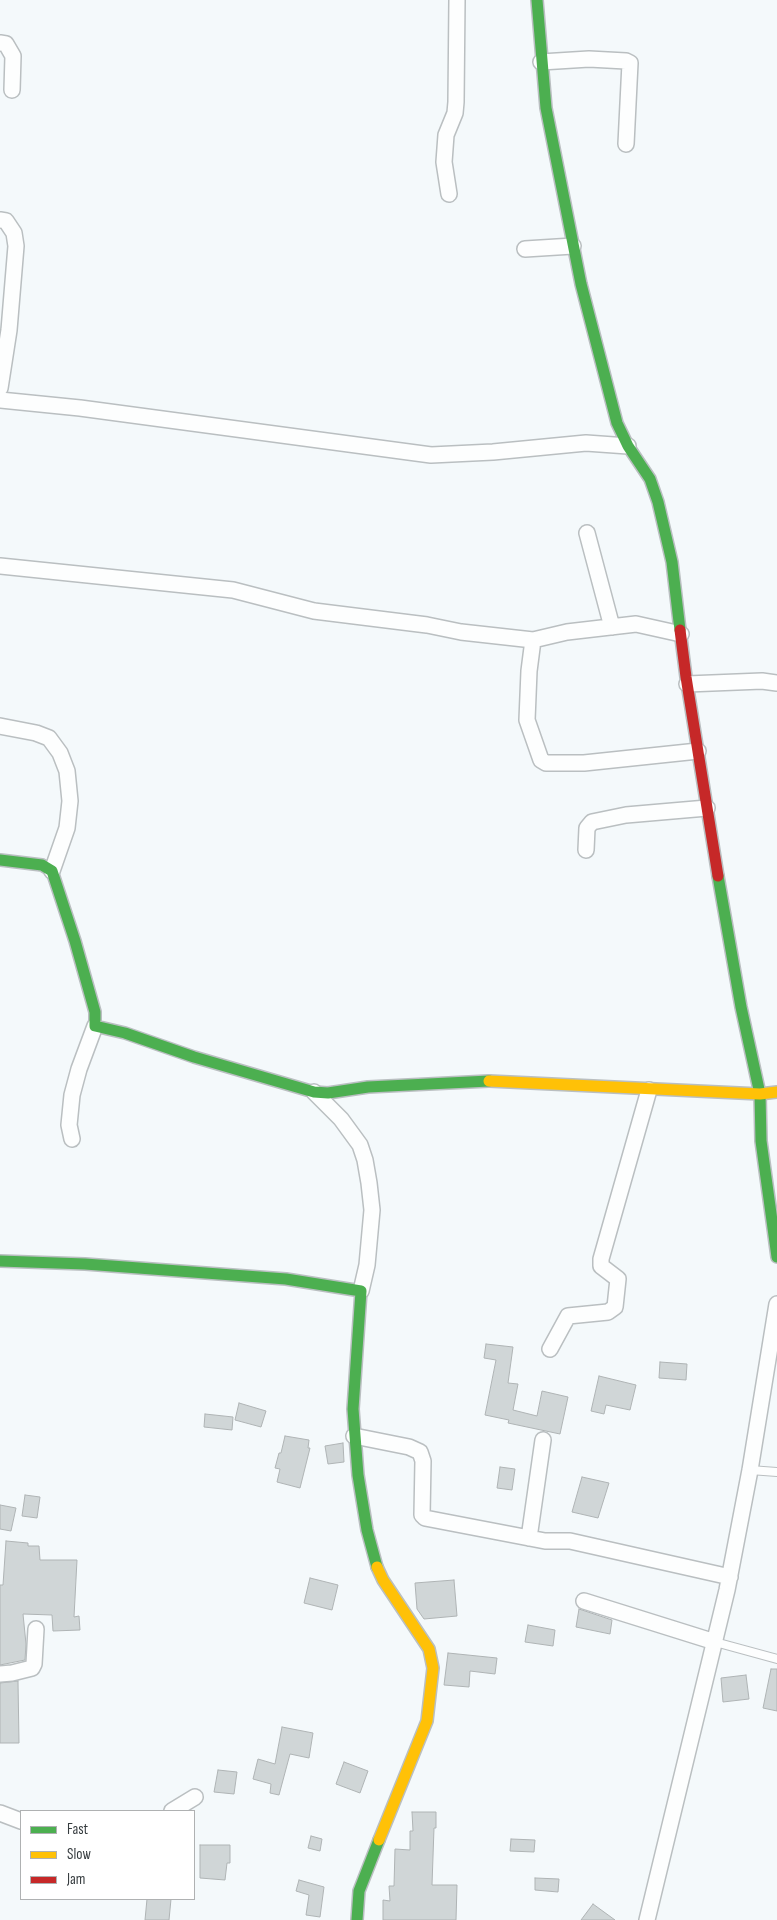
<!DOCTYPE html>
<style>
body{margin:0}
#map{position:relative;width:777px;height:1920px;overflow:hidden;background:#f4f9fb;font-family:"Sofia Sans Condensed",sans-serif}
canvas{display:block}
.legend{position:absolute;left:20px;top:1810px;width:175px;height:90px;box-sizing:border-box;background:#fff;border:1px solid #afb1b2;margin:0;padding:6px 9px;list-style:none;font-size:15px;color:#363c3f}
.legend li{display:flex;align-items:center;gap:10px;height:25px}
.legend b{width:25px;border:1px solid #afb1b2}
</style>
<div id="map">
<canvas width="777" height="1920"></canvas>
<ul class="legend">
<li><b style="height:6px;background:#4caf50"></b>Fast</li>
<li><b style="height:6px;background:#ffc107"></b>Slow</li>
<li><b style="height:6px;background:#c62828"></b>Jam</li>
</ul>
</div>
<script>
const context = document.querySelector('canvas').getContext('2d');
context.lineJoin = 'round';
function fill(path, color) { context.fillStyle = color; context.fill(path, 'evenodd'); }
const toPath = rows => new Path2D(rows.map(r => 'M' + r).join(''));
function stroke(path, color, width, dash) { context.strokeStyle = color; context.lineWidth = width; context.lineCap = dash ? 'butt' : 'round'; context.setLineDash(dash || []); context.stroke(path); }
const building = toPath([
 [486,1344,513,1347,508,1383,518,1384,513,1410,537,1416,542,1391,568,1397,560,1434,508,1423,509,1420,485,1415,496,1360,484,1358,486,1344],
 [660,1362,687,1364,686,1380,659,1378,660,1362],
 [599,1376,636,1385,630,1410,606,1405,604,1414,591,1411,599,1376],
 [239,1403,266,1411,261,1427,235,1420,239,1403],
 [205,1414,233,1417,232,1430,204,1427,205,1414],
 [285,1436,309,1440,308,1448,310,1448,300,1488,277,1482,280,1469,275,1468,279,1453,281,1453,285,1436],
 [343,1443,344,1462,328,1464,325,1446,343,1443],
 [500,1467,515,1469,512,1490,497,1488,500,1467],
 [582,1477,609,1483,598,1518,572,1512,582,1477],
 [25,1495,40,1497,37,1518,22,1516,25,1495],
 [0,1505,16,1508,11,1531,0,1529,0,1505],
 [6,1541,28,1543,28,1546,39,1546,40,1560,77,1560,74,1617,79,1616,80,1630,53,1631,52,1615,23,1614,26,1644,25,1660,0,1665,0,1585,3,1585,6,1541],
 [310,1578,338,1585,332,1610,304,1603,310,1578],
 [454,1580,457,1616,424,1619,417,1609,415,1583,454,1580],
 [579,1609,612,1620,610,1634,576,1627,579,1609],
 [528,1625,555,1630,553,1646,525,1642,528,1625],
 [448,1653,497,1658,495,1674,470,1671,469,1687,444,1685,448,1653],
 [771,1669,777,1669,777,1711,763,1708,771,1669],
 [746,1675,749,1699,723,1702,721,1678,746,1675],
 [18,1681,19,1743,0,1743,0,1683,18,1681],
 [282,1727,313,1733,309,1758,290,1754,279,1795,270,1793,271,1784,253,1779,258,1759,275,1764,282,1727],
 [344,1762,368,1771,360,1793,336,1784,344,1762],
 [218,1770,237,1772,234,1794,214,1792,218,1770],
 [412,1812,436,1812,436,1828,434,1828,432,1885,457,1885,456,1920,383,1920,383,1900,390,1901,389,1886,394,1886,395,1849,410,1850,410,1831,413,1831,412,1812],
 [311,1836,322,1839,320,1851,308,1848,311,1836],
 [511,1839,535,1840,534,1852,510,1851,511,1839],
 [200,1845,230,1845,230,1863,227,1863,225,1880,200,1878,200,1845],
 [535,1878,559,1879,558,1892,535,1890,535,1878],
 [299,1880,324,1887,320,1917,306,1915,309,1895,296,1891,299,1880],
 [147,1899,171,1899,169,1920,145,1920,147,1899],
 [593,1904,615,1920,581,1920,593,1904]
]);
const lane = toPath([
 [750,1470,777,1472],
 [715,1642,777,1659]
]);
const street = toPath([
 [0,43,6,44,13,56,12,90],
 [541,62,589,59,626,61,630,63,626,144],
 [449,194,444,162,446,135,455,113,456,102,457,0],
 [0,220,6,221,14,233,16,246,9,330,0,388],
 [525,249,573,246],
 [0,400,80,408,431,455,493,452,586,443,628,446],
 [587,533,612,627],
 [0,566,233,590,314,611,427,625,461,632,533,640,567,632,636,624,681,634],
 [533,640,529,671,527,720,541,760,546,763,584,763,698,751],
 [687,684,762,681,777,683],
 [0,726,36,733,49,738,60,753,67,771,70,801,67,828,52,871],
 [586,850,587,828,592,822,626,815,707,808],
 [314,1092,341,1119,360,1145,365,1160,369,1183,372,1210,367,1265,361,1291],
 [72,1139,69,1125,72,1095,79,1069,95,1026],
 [550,1349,568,1316,608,1312,615,1307,618,1279,601,1266,601,1259,649,1090],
 [354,1436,409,1447,420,1452,423,1461,422,1515,425,1518,545,1541,570,1541,730,1577],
 [529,1538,543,1440],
 [584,1601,715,1642],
 [0,1674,12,1673,32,1668,34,1664,36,1629],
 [172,1811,195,1797],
 [0,1813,21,1821],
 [647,1920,727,1590,750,1470,777,1304]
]);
const fast = toPath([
 [537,0,546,108,581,284,617,423,628,446,650,479,658,502,672,562,680,630],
 [0,860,42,865,52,871,75,941,95,1012,95,1026,125,1033,194,1057,314,1092,328,1093,368,1087,489,1081],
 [718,876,741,1007,760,1094,761,1141,777,1257],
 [0,1261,85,1264,286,1279,361,1291,353,1409,358,1475,367,1530,377,1567],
 [357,1920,359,1891,379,1840]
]);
const slow = toPath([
 [489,1081,760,1094,777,1092],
 [377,1567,383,1580,429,1649,433,1668,427,1721,379,1840]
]);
const jam = toPath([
 [680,630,686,677,718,876]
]);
fill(building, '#d0d6d7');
stroke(building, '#afb4b5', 1);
stroke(lane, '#babfc1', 10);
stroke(street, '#babfc1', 18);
stroke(fast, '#babfc1', 14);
stroke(slow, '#babfc1', 14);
stroke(jam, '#babfc1', 14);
stroke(lane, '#fdfefe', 8);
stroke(street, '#fdfefe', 15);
stroke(fast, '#4caf50', 11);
stroke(slow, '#ffc107', 11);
stroke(jam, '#c62828', 11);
</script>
